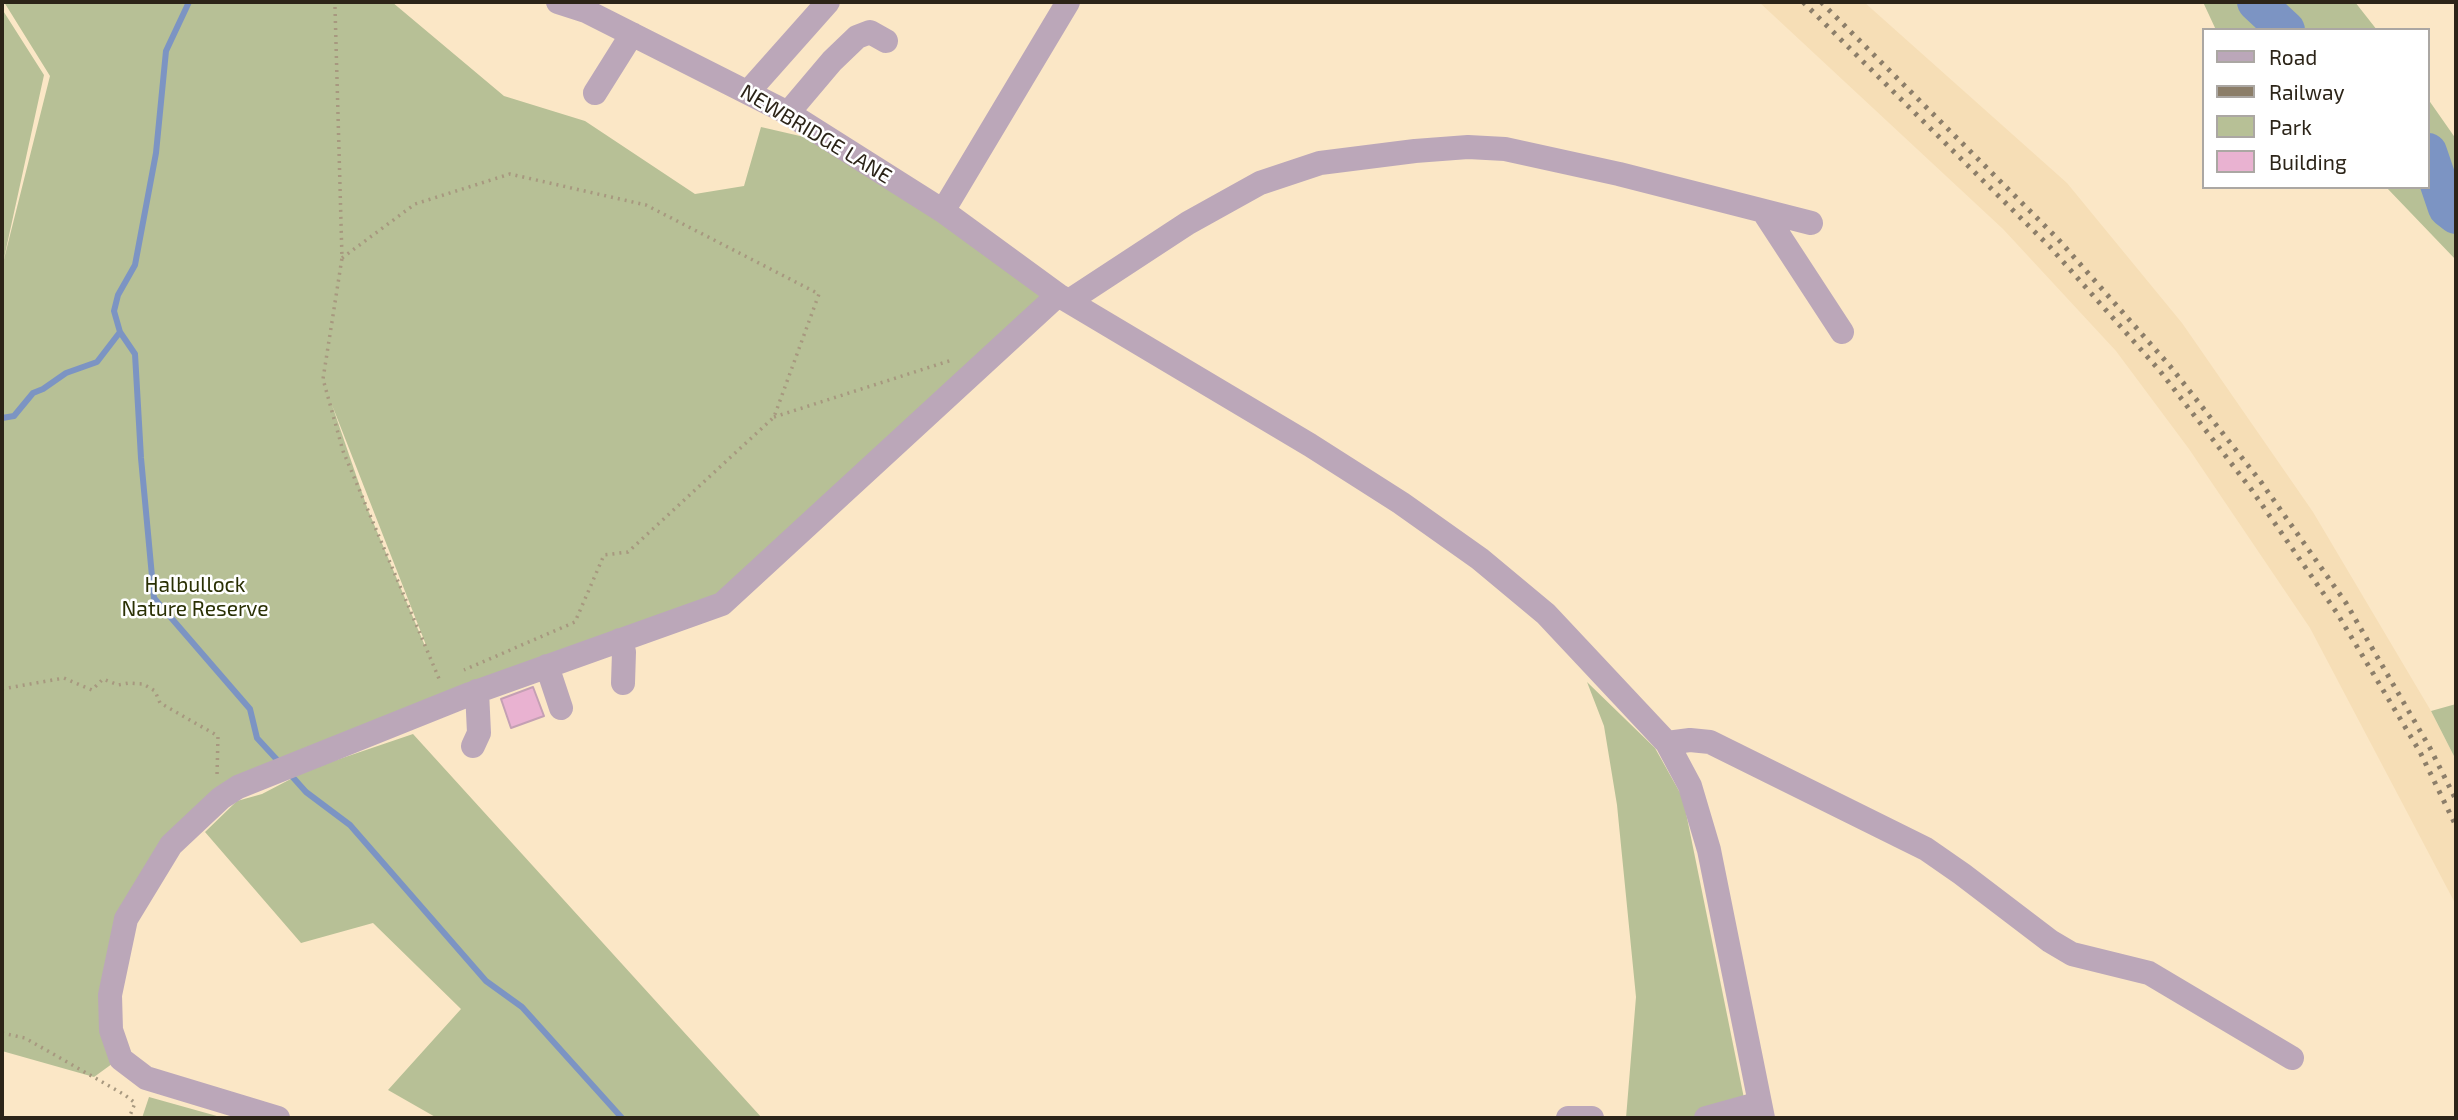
<!DOCTYPE html>
<style>
body{margin:0}
#map{position:relative;width:2458px;height:1120px;overflow:hidden;background:#fbe7c6;font-family:"Exo 2",sans-serif}
canvas{display:block}
.frame{position:absolute;inset:0;border:4px solid #2c2418;pointer-events:none}
.legend{position:absolute;left:2202px;top:28px;width:228px;height:161px;box-sizing:border-box;background:#fff;border:2px solid #aba7a3;margin:0;padding:9px 12px;list-style:none;font-size:21px;color:#2c2418}
.legend li{display:flex;align-items:center;gap:14px;height:35px}
.legend b{width:35px;border:2px solid #aba7a3}
</style>
<div id="map">
<canvas width="2458" height="1120"></canvas>
<div class="frame"></div>
<ul class="legend">
<li><b style="height:9px;background:#bba7b9"></b>Road</li>
<li><b style="height:9px;background:#8c7e69"></b>Railway</li>
<li><b style="height:19px;background:#b7c096"></b>Park</li>
<li><b style="height:19px;background:#e9b2d1"></b>Building</li>
</ul>
</div>
<script>
const context = document.querySelector('canvas').getContext('2d');
context.lineJoin = 'round';
function fill(path, color) { context.fillStyle = color; context.fill(path, 'evenodd'); }
const toPath = rows => new Path2D(rows.map(r => 'M' + r).join(''));
function stroke(path, color, width, dash) { context.strokeStyle = color; context.lineWidth = width; context.lineCap = dash ? 'butt' : 'round'; context.setLineDash(dash || []); context.stroke(path); }
function drawText(font, color, halo, rows, align = 'center') {
  context.font = font + ' "Exo 2",sans-serif'; context.lineWidth = 5; context.setLineDash([]); context.textBaseline = 'middle'; context.strokeStyle = halo; context.fillStyle = color; for (const [text, x, y, turn = 0] of rows) {
    context.save(); context.translate(x, y); context.rotate((+turn || 0) * Math.PI / 180); context.textAlign = isNaN(turn) ? turn : align; if (halo) context.strokeText(text, 0, 0); context.fillText(text, 0, 0); context.restore();
  }
}
const built = toPath([
 [1759,2,1864,2,2067,183,2182,323,2313,512,2431,711,2456,760,2456,905,2310,628,2189,449,2116,351,2003,229]
]);
const green = toPath([
 [4,2,392,2,504,96,585,121,695,194,744,186,761,127,839,145,1058,295,722,604,221,798,126,919,116,1061,94,1077,2,1051,2,9,44,75,3,263,50,76],
 [332,405,426,645,425,646,368,510],
 [2203,2,2355,2,2377,30,2216,30],
 [2428,99,2456,139,2456,260,2386,187,2428,187],
 [1587,682,1655,748,1683,798,1748,1118,1626,1118,1636,997,1617,805,1604,726],
 [2456,704,2456,760,2431,711],
 [413,734,762,1118,437,1118,388,1090,461,1009,373,923,301,943,205,832,237,801,262,794,310,769],
 [149,1097,224,1118,142,1118]
]);
const stream = toPath([
 [189,2,166,51,156,153,135,265,118,295,114,311,120,332,135,354,141,458,154,598,250,709,257,738,280,763],
 [2,418,14,416,33,393,43,389,66,373,97,362,120,332],
 [289,773,306,792,350,825,486,981,522,1007,622,1118]
]);
const river = toPath([
 [2256,2,2286,30],
 [2428,152,2447,208,2456,215]
]);
const building = toPath([
 [533,687,544,716,511,728,501,699,533,687]
]);
const path = toPath([
 [335,7,342,258,323,379,343,451,440,681],
 [342,258,415,204,510,174,646,205,819,294,774,417,628,552,604,555,575,622,464,670],
 [774,417,952,360],
 [2,689,64,678,92,690,103,679,118,685,129,683,143,684,155,691,160,703,218,736,217,776],
 [2,1033,25,1038,125,1095,135,1103,129,1118]
]);
const minor = toPath([
 [558,2,586,11,788,113,943,211,1058,295,1310,445,1401,503,1480,559,1546,614,1667,743,1690,786,1709,850,1763,1118],
 [748,92,828,2],
 [595,93,632,34],
 [788,113,832,61,857,37,870,32,886,41],
 [943,211,1068,2],
 [1763,211,1842,332],
 [1069,301,1188,223,1260,183,1320,163,1415,151,1468,147,1505,149,1619,174,1811,223],
 [620,640,624,652,623,683],
 [547,666,561,708],
 [1667,743,1690,740,1710,742,1926,849,1962,874,2050,941,2072,954,2149,973,2292,1058],
 [473,746,479,733,477,691],
 [278,1118,146,1078,121,1059,111,1030,110,995,126,919,171,845,221,798,238,787,470,694,722,604,1058,295],
 [1568,1118,1592,1118],
 [1706,1118,1760,1103]
]);
const rail = toPath([
 [1803,2,2050,247,2160,371,2251,489,2337,613,2420,752,2456,826],
 [1821,2,2058,239,2170,366,2261,482,2346,603,2430,748,2456,800]
]);
const streetNames = [
 ["NEWBRIDGE LANE",816,134,31]
];
const parkNames = [
 ["Halbullock",195,585],
 ["Nature Reserve",195,609]
];
fill(built, '#f6deb6');
fill(green, '#b7c096');
stroke(stream, '#7c94c3', 6);
stroke(river, '#7c94c3', 38);
fill(building, '#e9b2d1');
stroke(building, '#c4a0b4', 2);
stroke(path, '#a7987f', 3.5, [2, 5]);
stroke(minor, '#bba7b9', 24);
stroke(rail, '#8c7e69', 5, [3.5, 7]);
drawText('21px', '#2c2418', '#fff', streetNames);
drawText('21px', '#2a3004', '#fff', parkNames);
</script>
